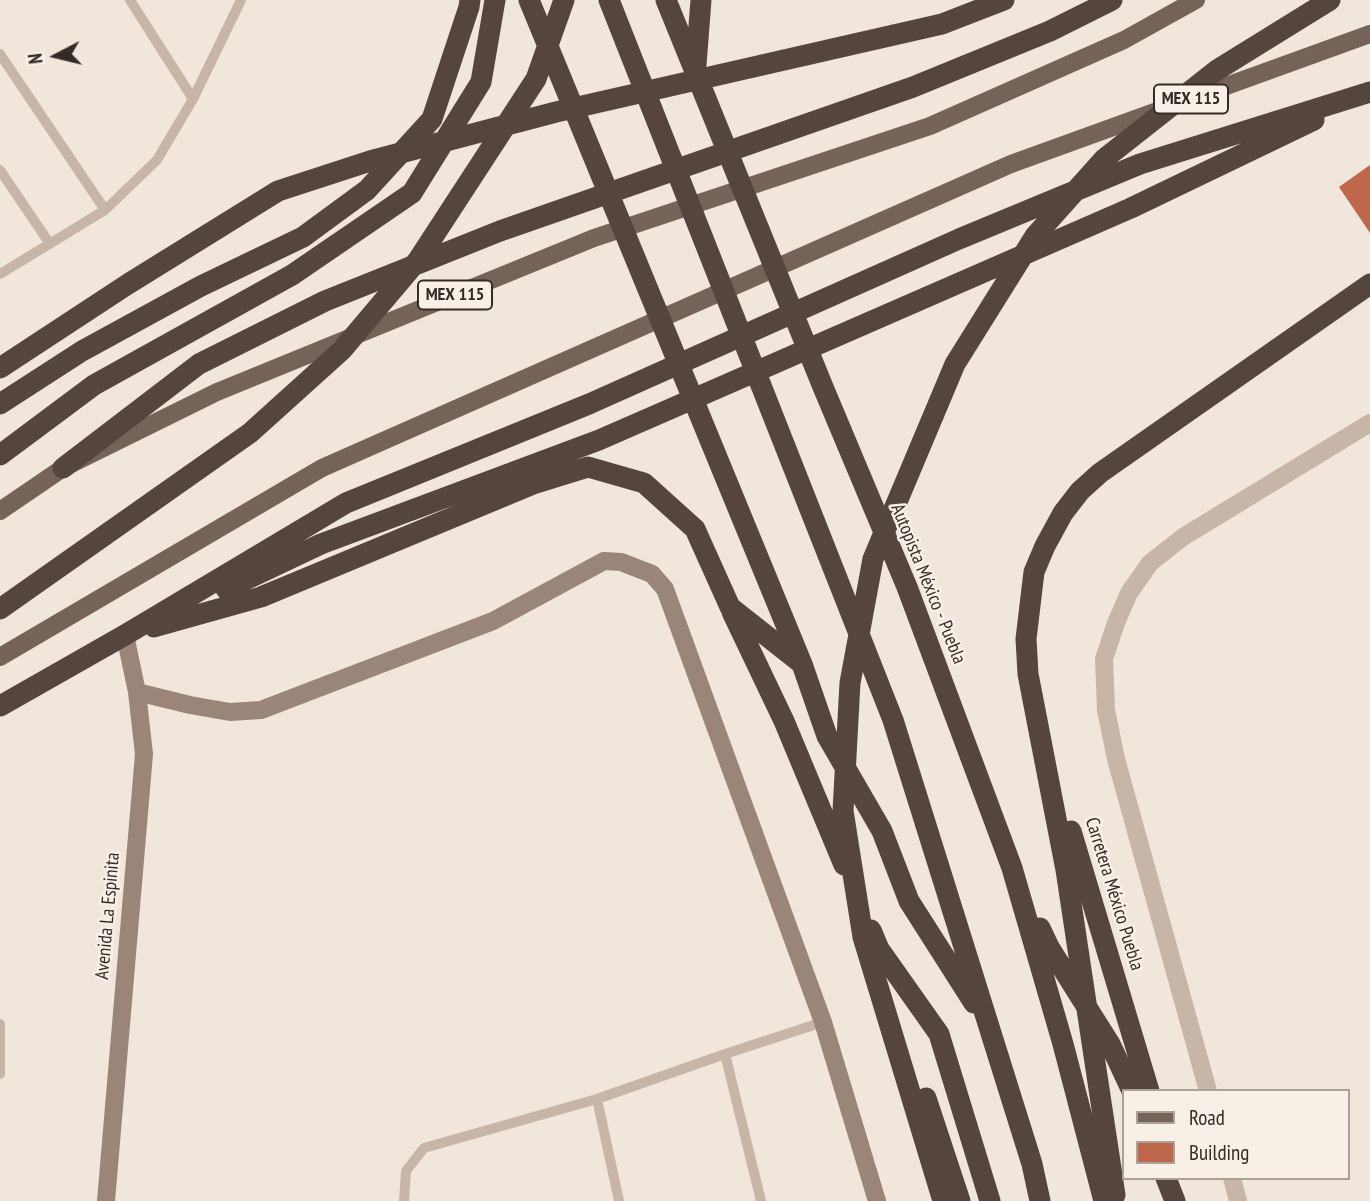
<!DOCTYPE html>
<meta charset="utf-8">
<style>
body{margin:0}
#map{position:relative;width:1370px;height:1201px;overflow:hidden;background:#f0e6db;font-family:"PT Sans Narrow",sans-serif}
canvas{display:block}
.legend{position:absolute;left:1122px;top:1089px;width:228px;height:91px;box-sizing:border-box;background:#f8f0e7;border:2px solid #aaa19a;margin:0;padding:9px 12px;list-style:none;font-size:21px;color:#342b27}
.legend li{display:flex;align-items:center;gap:14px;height:35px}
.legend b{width:35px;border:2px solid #aaa19a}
.north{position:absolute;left:21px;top:21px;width:70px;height:70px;-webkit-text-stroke:5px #f8f0e7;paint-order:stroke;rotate:263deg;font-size:19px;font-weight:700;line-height:28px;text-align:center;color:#342b27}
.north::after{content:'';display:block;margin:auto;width:24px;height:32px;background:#342b27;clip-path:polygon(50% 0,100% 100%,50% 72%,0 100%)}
</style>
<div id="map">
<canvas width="1370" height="1201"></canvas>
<ul class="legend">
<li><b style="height:9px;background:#756359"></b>Road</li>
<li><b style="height:19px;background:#be674a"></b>Building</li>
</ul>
<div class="north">N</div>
</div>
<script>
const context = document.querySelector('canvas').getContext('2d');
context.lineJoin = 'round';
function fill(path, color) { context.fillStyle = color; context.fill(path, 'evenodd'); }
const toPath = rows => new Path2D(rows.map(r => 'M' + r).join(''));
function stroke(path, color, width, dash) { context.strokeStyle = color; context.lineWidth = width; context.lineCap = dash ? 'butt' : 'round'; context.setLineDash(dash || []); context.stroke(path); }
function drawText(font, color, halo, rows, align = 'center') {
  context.font = font + ' "PT Sans Narrow",sans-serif'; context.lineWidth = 5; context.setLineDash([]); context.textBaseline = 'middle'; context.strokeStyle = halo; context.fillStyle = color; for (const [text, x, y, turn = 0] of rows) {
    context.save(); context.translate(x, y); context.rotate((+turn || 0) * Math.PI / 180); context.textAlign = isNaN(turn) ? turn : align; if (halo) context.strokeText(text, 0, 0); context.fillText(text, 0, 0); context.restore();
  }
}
const building = toPath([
 [1370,165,1370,233,1339,187]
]);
const lane = toPath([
 [130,0,193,99],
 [0,54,105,210],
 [0,170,50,244],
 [0,274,105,210,157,160,193,99,241,0],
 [0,1024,0,1074],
 [725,1054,823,1022],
 [597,1099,619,1201],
 [404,1201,406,1171,424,1148,597,1099,725,1054,761,1201]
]);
const street = toPath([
 [1208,1091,1116,759,1106,710,1104,659,1116,623,1129,593,1150,563,1183,537,1370,423],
 [1232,1178,1238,1201]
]);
const secondary = toPath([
 [137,692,190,705,230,712,261,710,493,621,604,561,621,562,652,574,665,589,823,1022,877,1201],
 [106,1201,144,754,137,692,125,635]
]);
const primary = toPath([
 [0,511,63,468,217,392,594,238,930,126,1124,40,1196,0],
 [0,657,322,468,1011,164,1370,34]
]);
const highway = toPath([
 [529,0,802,664,827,736,882,831,909,901,974,1003],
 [609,0,893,720,1032,1164,1040,1201],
 [666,0,823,387,907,587,1012,868,1063,1044,1104,1201],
 [696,65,701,0],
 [0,368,128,284,278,191,370,161,556,112,942,24,1004,0],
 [0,404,82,351,201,286,303,237,367,190,432,119,469,7,470,0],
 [0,455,94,385,292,275,412,193,481,82,495,0],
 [63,468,199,364,325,301,500,231,913,87,1050,31,1112,0],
 [226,589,321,544,599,440,1131,208,1314,120],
 [0,609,250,433,342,350,418,260,536,79,564,0],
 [732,612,784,721,844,865],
 [154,627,261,597,533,484,588,467,644,483,695,529,730,607,801,663],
 [0,706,125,635,346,503,589,404,959,239,1140,164,1370,92],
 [1071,831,1149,1091],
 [1040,928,1049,947,1110,1044,1132,1091],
 [871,930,879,949,939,1034,990,1201],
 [926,1098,960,1201],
 [1166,1178,1175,1201],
 [1115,1195,1066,870,1028,674,1026,639,1034,572,1045,546,1063,513,1080,491,1100,473,1370,284],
 [943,1201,863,937,843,811,850,683,873,559,955,364,1035,236,1104,159,1217,70,1330,0]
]);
const shields = [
 [1191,99,74],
 [455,295,74]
];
const shieldNames = [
 ["MEX 115",1191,99],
 ["MEX 115",455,295]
];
const streetNames = [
 ["Autopista México - Puebla",928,584,68],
 ["Carretera México Puebla",1114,894,73],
 ["Avenida La Espinita",108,916,-85]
];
fill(building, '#be674a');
stroke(lane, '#c7b6a7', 10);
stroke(street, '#c7b6a7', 18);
stroke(secondary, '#9a8579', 18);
stroke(primary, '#756359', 18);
stroke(highway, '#54463f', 21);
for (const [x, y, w] of shields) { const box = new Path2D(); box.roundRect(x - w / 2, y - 14.5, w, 29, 5); context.fillStyle = '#f8f0e7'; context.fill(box); stroke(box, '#342b27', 2); }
drawText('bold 18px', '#342b27', null, shieldNames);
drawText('19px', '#342b27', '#f8f0e7', streetNames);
</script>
